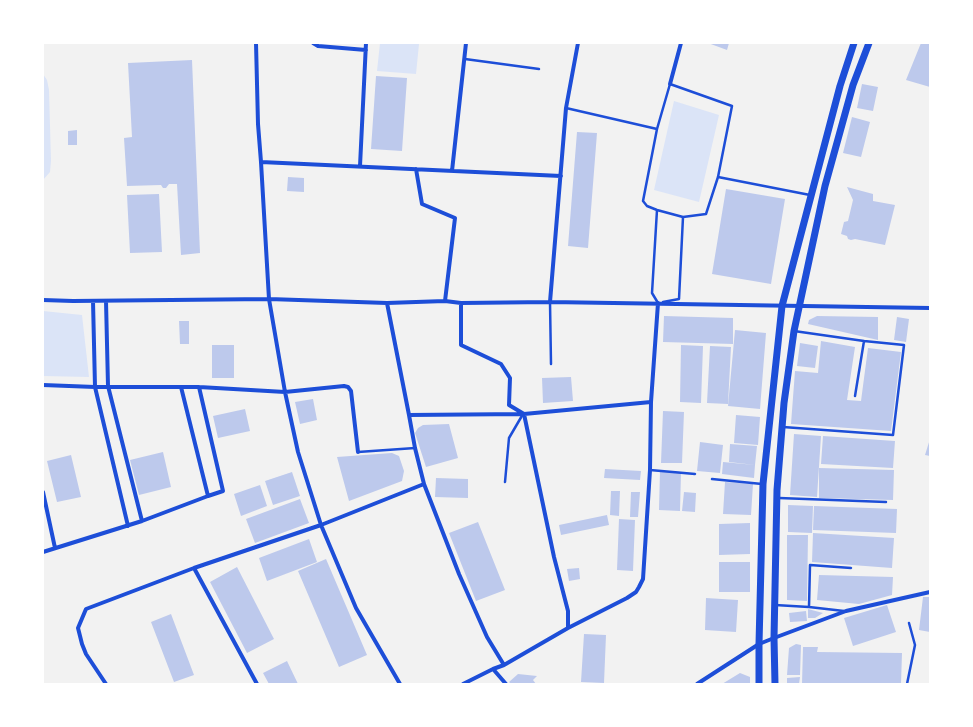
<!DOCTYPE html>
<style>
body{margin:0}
#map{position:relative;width:973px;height:727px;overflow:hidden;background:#f2f2f2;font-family:"PT Sans",sans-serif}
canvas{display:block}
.frame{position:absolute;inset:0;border:44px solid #fff;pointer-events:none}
</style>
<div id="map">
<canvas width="973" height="727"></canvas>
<div class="frame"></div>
</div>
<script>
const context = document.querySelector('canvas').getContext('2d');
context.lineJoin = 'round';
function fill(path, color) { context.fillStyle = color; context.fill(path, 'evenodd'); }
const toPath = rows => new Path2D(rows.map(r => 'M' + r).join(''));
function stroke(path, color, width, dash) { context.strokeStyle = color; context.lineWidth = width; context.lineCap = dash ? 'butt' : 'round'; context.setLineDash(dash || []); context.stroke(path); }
const green = toPath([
 [380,43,419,44,416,74,377,71],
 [43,74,47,80,49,90,51,161,50,172,43,180],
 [674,101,719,115,699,202,654,190],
 [43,311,82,315,89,377,43,376]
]);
const building = toPath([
 [708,43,729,43,727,50],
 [921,43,930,43,930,87,906,80],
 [192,60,200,253,181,255,177,184,169,184,166,188,163,188,161,185,127,186,124,138,132,137,128,63],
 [376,76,407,78,402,151,371,149],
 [862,84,878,87,873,111,857,108],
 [852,117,870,122,861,157,843,153],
 [77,130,77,145,68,145,68,131],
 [577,132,597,133,588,248,568,246],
 [288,177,304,178,304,192,287,191],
 [847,187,873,194,873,201,895,205,885,245,855,239,851,240,848,239,847,236,841,234,844,222,848,221,853,200],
 [726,189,785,199,771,284,712,274],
 [159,194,162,252,130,253,127,195],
 [664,316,733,318,733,344,663,342],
 [817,316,878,317,878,340,808,324,809,320],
 [897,317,909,319,906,342,894,340],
 [179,321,189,321,189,344,180,344],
 [735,330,766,333,760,409,728,406],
 [821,341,855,347,847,400,861,401,868,348,901,352,891,431,791,424,795,371,818,373],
 [800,343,818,346,815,368,797,366],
 [212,345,234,345,234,378,212,378],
 [681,345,703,346,701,403,680,402],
 [710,346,731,347,728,404,707,403],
 [571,377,573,401,543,403,542,378],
 [313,399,317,420,300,424,295,402],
 [245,409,250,431,218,438,213,416],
 [663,411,684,412,682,463,661,463],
 [736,415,760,417,758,445,734,443],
 [449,424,458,458,426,467,415,433,418,428,423,425],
 [794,434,821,436,817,497,790,495],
 [823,436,895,441,893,468,821,464],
 [930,439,930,456,925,455],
 [700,442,723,445,720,473,697,471],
 [730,444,757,446,755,465,729,462],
 [163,452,171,487,139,495,130,460],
 [392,453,399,456,404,471,402,481,349,501,337,457],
 [71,455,81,497,57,502,47,461],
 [723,462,755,465,754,478,722,474],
 [819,468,894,470,893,500,819,498],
 [605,469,641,471,640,480,604,478],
 [660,471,681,472,680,511,659,510],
 [292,472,300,496,273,505,265,481],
 [436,478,468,479,468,498,435,497],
 [725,482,753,484,751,515,723,514],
 [260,485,267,506,241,516,234,494],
 [611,491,620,491,619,516,610,515],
 [631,492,640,492,638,517,630,517],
 [684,492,696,493,695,512,682,511],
 [300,499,309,523,255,543,246,519],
 [788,505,813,506,812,533,788,532],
 [814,506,897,509,896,533,813,530],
 [607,515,609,525,561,535,559,525],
 [619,519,635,520,633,571,617,570],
 [478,522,505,590,476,601,449,533],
 [750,523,750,554,719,555,719,524],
 [813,533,894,538,892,568,812,562],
 [787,535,808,535,807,601,787,600],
 [309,539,317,562,267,581,259,558],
 [326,559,367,655,339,667,298,571],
 [719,562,750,562,750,592,719,592],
 [237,567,274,639,247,653,210,582],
 [579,568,580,579,569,581,567,569],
 [819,575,893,577,892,595,859,604,817,600],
 [923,597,930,597,930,632,919,630],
 [706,598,738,600,736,632,705,630],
 [887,605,896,632,853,646,844,618],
 [808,609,823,613,815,618,808,618],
 [806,611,807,621,790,622,789,613],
 [171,614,194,675,174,682,151,622],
 [584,634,606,635,604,683,581,682],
 [796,644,801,645,800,675,787,675,789,648],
 [803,647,818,647,817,652,902,653,901,684,802,684],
 [287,661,298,684,269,684,263,673],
 [740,673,750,677,750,684,722,684],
 [518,674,537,676,533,680,536,684,511,684,509,682],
 [800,677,799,684,787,684,787,678]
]);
const service = toPath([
 [465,59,539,69],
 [670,84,732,106,718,177,706,214,683,217,657,210,647,206,643,201,657,129,670,84],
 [566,108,657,129],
 [718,177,810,195],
 [657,210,652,293,658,303],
 [550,302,551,364],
 [663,302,679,299,683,217],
 [794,331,864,341,855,396],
 [783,427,893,435,904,345,864,341],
 [358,452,415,448],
 [650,470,695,474],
 [712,479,762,484],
 [505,482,509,438,523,414],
 [779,498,886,502],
 [775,605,809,607,810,565,851,568],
 [809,607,844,611],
 [907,684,915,645,909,623]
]);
const minor = toPath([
 [256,43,258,124,261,162,269,299,285,392,298,452,321,525,356,608,400,684],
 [313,43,318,46,366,50],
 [670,84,681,43],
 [261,162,561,176],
 [360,166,366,43],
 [416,169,422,204,455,218,445,301],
 [452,171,466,43],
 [43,300,73,301,269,299,387,303,445,301,461,303,550,302,930,308],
 [93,301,95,387,128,526],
 [106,301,108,386,142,521],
 [550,302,566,108,578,43],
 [387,303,409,415,415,448,424,484,459,574,487,637,504,665],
 [461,303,461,345,501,364,510,378,509,405,524,414,554,557,568,611,568,628],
 [43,385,95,387,199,387,285,392,344,386,348,387,351,391,358,452],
 [181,387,208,496],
 [409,415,524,414,651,402],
 [43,492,55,548],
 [43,552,142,521,208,496,223,491,199,387],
 [194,568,257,684],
 [493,669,506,684],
 [106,684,86,654,82,644,78,628,86,609,194,568,321,525,424,484],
 [463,684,493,669,504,665,568,628,627,598,636,592,639,587,643,579,650,470,651,402,658,303],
 [697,684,759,644,774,638,846,611,930,592]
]);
const secondary = toPath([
 [759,684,759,644,763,484,782,306,840,86,854,43],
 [775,684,774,638,777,490,784,403,794,331,825,186,853,85,869,43]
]);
fill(green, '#dbe4f7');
fill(building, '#bdc9ec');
stroke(service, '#1d4ed8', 2.5);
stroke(minor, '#1d4ed8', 4);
stroke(secondary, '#1d4ed8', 7);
</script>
